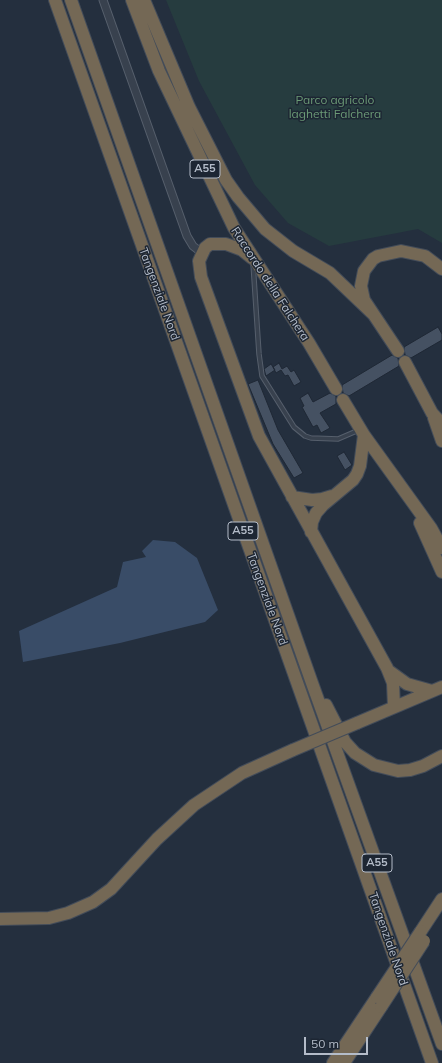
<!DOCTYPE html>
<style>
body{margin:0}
#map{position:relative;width:442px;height:1063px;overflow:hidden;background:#242f3e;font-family:Mulish,sans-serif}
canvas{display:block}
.scale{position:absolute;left:304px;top:1037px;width:64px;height:18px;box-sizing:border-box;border:2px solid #b4bcc9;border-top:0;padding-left:5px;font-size:12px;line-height:14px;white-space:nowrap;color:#b4bcc9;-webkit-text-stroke:3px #1d2633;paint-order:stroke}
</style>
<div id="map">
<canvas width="442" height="1063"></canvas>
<div class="scale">50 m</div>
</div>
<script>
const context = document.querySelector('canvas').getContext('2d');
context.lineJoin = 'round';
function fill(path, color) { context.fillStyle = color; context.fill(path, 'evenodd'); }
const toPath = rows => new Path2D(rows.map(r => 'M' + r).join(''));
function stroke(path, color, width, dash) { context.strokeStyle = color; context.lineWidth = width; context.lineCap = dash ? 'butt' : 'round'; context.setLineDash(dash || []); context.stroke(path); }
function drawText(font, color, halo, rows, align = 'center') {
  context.font = font + ' Mulish,sans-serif'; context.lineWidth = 3; context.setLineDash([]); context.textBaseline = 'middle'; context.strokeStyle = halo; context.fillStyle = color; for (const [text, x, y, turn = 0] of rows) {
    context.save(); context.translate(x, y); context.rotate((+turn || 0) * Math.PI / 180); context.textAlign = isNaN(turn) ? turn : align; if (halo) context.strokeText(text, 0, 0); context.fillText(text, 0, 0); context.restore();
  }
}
const green = toPath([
 [166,0,442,0,442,243,418,229,329,246,288,223,255,185,199,81]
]);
const water = toPath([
 [153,540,175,542,197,558,218,610,205,622,120,643,23,662,19,631,117,587,123,562,146,557,142,551]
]);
const building = toPath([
 [438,327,442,334,442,340,411,358,405,355,404,347,438,327],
 [392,355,398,358,399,366,349,396,343,393,342,385,392,355],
 [279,363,282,369,287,366,291,372,294,370,301,382,294,386,288,375,285,376,281,370,276,373,273,367,279,363],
 [271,364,275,370,266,376,264,369,271,364],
 [258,380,278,430,303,473,294,478,273,444,248,384,258,380],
 [308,393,313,402,330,393,336,396,336,404,320,413,330,428,321,433,317,425,313,427,302,407,304,406,300,398,308,393],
 [344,452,352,465,345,470,337,456,344,452]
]);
const lane = toPath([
 [253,263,259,354,262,376,294,427,305,436,311,438,338,439,359,430]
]);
const street = toPath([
 [103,0,187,236,193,246,202,253]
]);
const highway = toPath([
 [55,0,432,1063],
 [71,0,312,683,442,1044],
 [132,0,159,71,234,228,309,343,336,389],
 [144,0,189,107,226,180,238,197,265,229,293,251,330,273,373,314],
 [252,258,242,250,226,244,210,244,205,248,199,261,201,277,259,436,387,668,393,683,394,707],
 [398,351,364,300,361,286,364,271,373,259,378,256,401,251,425,256,442,269],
 [405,362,432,413,442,424],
 [343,400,364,435,431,528,442,548],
 [434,418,442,441],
 [292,497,312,500,322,499,332,496],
 [420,523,442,572],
 [311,532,312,522,316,513,323,505,353,480,357,474,360,466,364,435],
 [389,671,407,684,432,691],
 [326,705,345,742,355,753,374,765,398,771,410,770,423,766,442,756],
 [357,723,442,687],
 [0,919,49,918,68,913,93,902,111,889,157,839,194,805,242,773,293,750],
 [421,931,442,899],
 [333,1063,377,997],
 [344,1063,381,1007]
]);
const highwayBridge = toPath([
 [293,750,357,723],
 [377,997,421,931],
 [381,1007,424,941]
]);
const shields = [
 [205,169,30],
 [243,531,30],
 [377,863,30]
];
const shieldNames = [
 ["A55",205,169],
 ["A55",243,531],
 ["A55",377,863]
];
const parkNames = [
 ["Parco agricolo",335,100],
 ["laghetti Falchera",335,114]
];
const streetNames = [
 ["Raccordo della Falchera",270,284,57],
 ["Tangenziale Nord",159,294,70],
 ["Tangenziale Nord",267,599,70],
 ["Tangenziale Nord",388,939,71]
];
fill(green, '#263c3f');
fill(water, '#394c67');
fill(building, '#455162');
stroke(building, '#1f2835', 1);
stroke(lane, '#565f6c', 5.5);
stroke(street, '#565f6c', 9);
stroke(highway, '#434c59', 14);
stroke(lane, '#38414e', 3.5);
stroke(street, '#38414e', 7);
stroke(highway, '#746855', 12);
stroke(highwayBridge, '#434c59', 14, []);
stroke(highwayBridge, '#746855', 12);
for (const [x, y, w] of shields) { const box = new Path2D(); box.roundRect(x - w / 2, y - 9, w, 18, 3); context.fillStyle = '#1d2633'; context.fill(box); stroke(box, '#b4bcc9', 1); }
drawText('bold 11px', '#b4bcc9', null, shieldNames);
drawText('12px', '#6b9a76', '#1d2633', parkNames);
drawText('12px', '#b4bcc9', '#1d2633', streetNames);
</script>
